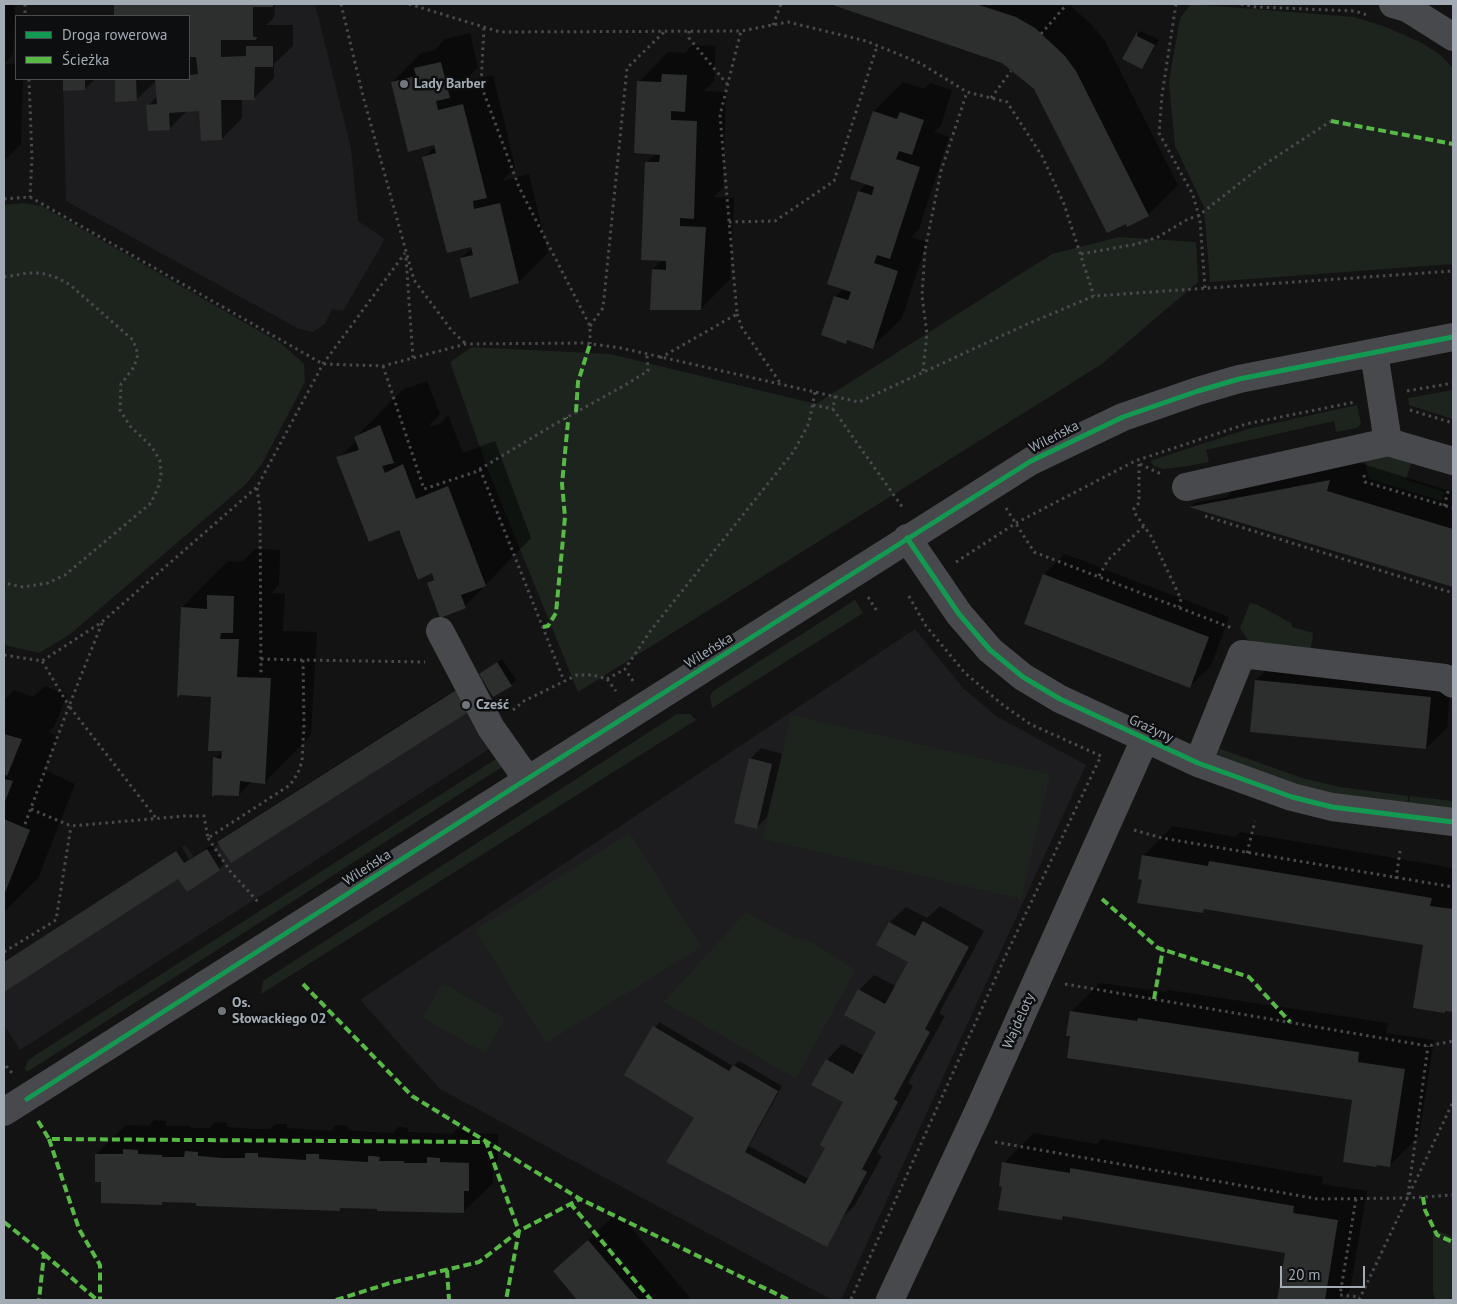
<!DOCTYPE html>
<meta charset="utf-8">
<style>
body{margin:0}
#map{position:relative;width:1457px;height:1304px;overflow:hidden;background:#131313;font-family:"PT Sans",sans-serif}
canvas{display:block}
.frame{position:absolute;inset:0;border:5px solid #a3abb5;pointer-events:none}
.legend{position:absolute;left:15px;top:15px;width:175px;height:65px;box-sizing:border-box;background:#0d0e0f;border:1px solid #494d51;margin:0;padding:6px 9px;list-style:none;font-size:15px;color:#a3abb5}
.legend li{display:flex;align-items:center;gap:10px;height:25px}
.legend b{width:25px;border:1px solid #494d51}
.scale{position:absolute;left:1280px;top:1266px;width:85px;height:22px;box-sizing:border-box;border:2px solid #a3abb5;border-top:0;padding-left:6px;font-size:15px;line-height:18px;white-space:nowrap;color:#a3abb5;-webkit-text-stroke:4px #0d0e0f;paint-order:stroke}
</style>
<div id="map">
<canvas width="1457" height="1304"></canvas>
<div class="frame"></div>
<ul class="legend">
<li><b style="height:6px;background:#139951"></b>Droga rowerowa</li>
<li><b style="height:6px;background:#58b947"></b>Ścieżka</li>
</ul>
<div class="scale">20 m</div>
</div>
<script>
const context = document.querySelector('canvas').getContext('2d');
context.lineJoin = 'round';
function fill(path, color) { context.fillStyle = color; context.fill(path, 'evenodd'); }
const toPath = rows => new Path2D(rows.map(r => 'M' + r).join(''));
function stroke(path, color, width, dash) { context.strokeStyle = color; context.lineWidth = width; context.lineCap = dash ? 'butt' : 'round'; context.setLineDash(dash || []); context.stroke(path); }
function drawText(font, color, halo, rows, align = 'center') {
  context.font = font + ' "PT Sans",sans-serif'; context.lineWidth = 5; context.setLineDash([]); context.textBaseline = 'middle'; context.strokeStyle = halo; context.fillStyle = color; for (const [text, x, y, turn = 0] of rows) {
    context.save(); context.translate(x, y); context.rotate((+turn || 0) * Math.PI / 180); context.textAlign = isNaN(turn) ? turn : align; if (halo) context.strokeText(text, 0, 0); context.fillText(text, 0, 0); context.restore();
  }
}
const built = toPath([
 [114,4,315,4,351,148,358,221,385,239,343,311,332,309,325,324,313,332,299,329,66,201,63,79,189,79,189,16,114,16],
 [915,629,963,688,996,716,1086,765,841,1300,832,1300,440,1089,360,1000],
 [459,690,494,746,20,1050,4,1025,4,965,185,845,196,859]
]);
const green = toPath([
 [1191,4,1354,17,1386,27,1422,43,1439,54,1453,68,1453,264,1210,282,1204,207,1175,146,1169,82,1180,18],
 [24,203,42,206,282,344,304,364,305,382,262,464,246,484,69,635,39,653,4,645,4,205],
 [1119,237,1196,242,1198,282,1102,364,578,692,488,470,450,362,472,347,610,354,816,404,1052,254],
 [1453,390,1453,419,1409,405,1408,398],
 [1357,405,1361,424,1357,428,1336,432,1334,421,1206,450,1209,462,1188,466,1163,469,1154,466,1150,461,1248,429],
 [1364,456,1413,456,1406,480,1445,492,1442,501,1369,479],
 [855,600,863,613,712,708,710,696,713,691],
 [1250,603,1258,605,1291,623,1292,627,1313,633,1310,656,1258,646,1247,639,1240,628],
 [677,714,690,714,696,720,261,994,263,981],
 [791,715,1050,774,1021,899,763,839],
 [1215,747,1302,778,1340,787,1408,796,1407,807,1306,792,1219,759],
 [499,757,505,765,27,1072,25,1068,28,1060],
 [1410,796,1453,801,1453,812,1408,807],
 [630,833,701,947,546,1043,475,930],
 [746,912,790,936,814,943,855,970,796,1079,664,1002],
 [442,983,505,1018,485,1053,423,1018],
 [1433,1229,1453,1237,1453,1300,1435,1300,1433,1293]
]);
const shadow = toPath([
 [4,4,15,4,13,54,4,64],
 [115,4,275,4,274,18,266,25,293,25,293,46,274,64,274,78,253,99,242,99,242,118,222,139,201,109,188,110,169,129,148,106,157,96,157,80,136,100,116,100,116,79,189,79,189,16,115,16],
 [832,4,1069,4,1093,26,1105,41,1178,185,1148,215,1128,225,1035,88,1002,62],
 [1141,31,1159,40,1142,68,1136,35],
 [470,33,478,67,464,82,493,75,515,167,502,181,529,174,548,253,519,282,461,258,472,248,424,158,435,146,392,83,421,53,435,50,445,39],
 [692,45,716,46,714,81,704,91,726,92,723,188,713,197,734,198,730,279,701,309,651,309,653,269,663,260,647,163,656,153,639,82,668,52,685,53],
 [4,64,16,64,16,79,23,79,21,144,4,161],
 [64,79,95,79,85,89,64,89],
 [903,82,924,89,930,83,952,90,941,125,934,132,949,137,919,229,911,237,927,242,902,318,872,347,823,334,836,296,844,288,828,283,859,191,868,183,874,111],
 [427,381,440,414,430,424,431,427,440,424,448,415,463,453,495,441,531,538,465,606,429,583,435,577,432,571,400,528,338,459,357,440,356,437,402,390],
 [1334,455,1453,492,1453,586,1191,506,1195,503,1226,497,1252,471],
 [255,549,280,550,279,585,271,593,285,594,283,631,317,632,311,735,265,782,252,781,239,795,215,759,224,750,212,696,182,607,228,561,242,562],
 [1065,554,1229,617,1211,666,1190,686,1026,623,1044,574],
 [502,659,516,680,511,685,480,674],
 [1277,660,1451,677,1447,728,1426,748,1256,680],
 [45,686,67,695,54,727,48,732,58,736,44,770,75,784,38,878,4,912,4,700,14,690,33,697],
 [461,686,474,706,219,842,224,837],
 [761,748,782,754,767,817,757,827,750,759],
 [1173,826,1235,837,1240,832,1453,868,1453,1011,1446,1010,1444,1012,1424,944,1207,908,1202,912,1143,879,1143,856],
 [212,845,224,864,219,869,187,890,179,878,4,990,4,962,182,847,189,859],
 [940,906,984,931,939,1013,945,1016,908,1083,913,1086,877,1153,882,1156,855,1205,844,1216,827,1245,695,1118,626,1075,659,1022,733,1066,739,1061,782,1086,749,1146,809,1179,827,1147,845,1102,827,1060,842,1044,864,1056,877,1032,859,990,874,975,896,986,909,962,878,945,890,922,906,907,927,918],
 [1100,983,1166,992,1168,990,1388,1023,1386,1033,1434,1040,1419,1136,1390,1165,1353,1099,1072,1035,1071,1012],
 [154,1120,166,1121,166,1126,191,1126,191,1128,210,1128,215,1122,227,1123,227,1127,253,1129,270,1129,276,1124,287,1124,287,1128,331,1131,336,1125,348,1126,348,1130,372,1132,393,1133,398,1127,403,1127,408,1128,408,1132,452,1134,458,1128,469,1129,469,1133,498,1134,498,1160,493,1165,493,1183,463,1212,164,1201,161,1204,102,1180,96,1154,126,1125,149,1126],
 [1033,1133,1097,1144,1101,1139,1323,1177,1322,1184,1367,1191,1350,1290,1340,1300,1278,1300,1286,1252,1066,1215,1062,1219,1003,1186,1004,1163],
 [618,1212,692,1300,579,1300,555,1271]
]);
const building = toPath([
 [114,4,273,4,273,7,253,7,253,37,257,37,256,40,221,40,221,57,246,56,246,46,273,46,273,67,255,67,254,98,257,100,221,100,222,140,201,141,199,111,169,113,170,130,148,131,146,105,157,104,155,79,189,79,189,75,198,74,196,57,189,57,189,16,114,16],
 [830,4,976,4,1016,17,1035,28,1064,55,1076,71,1149,216,1127,227,1126,224,1107,233,1034,89,1002,63],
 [1137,32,1137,36,1155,45,1142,69,1122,59],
 [441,62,450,98,436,101,438,110,463,104,487,198,473,201,474,209,500,203,519,283,470,298,460,258,473,255,471,247,447,253,422,157,436,153,434,145,408,152,391,82,416,76,414,68],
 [662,74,687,75,685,112,671,111,671,120,697,121,694,219,680,218,680,226,706,227,701,310,650,310,652,269,666,270,666,261,641,260,645,162,659,162,660,155,634,153,637,81,661,82],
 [63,79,85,79,85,90,63,91],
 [115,79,136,79,137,101,115,102],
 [873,111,897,119,900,112,924,120,912,155,899,151,896,159,920,167,890,259,877,255,874,263,898,271,873,349,847,340,846,344,821,335,834,296,848,300,851,292,827,284,858,191,872,195,874,187,850,179],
 [380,425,394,463,382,466,385,473,403,464,416,499,448,486,486,586,461,595,466,608,440,618,427,583,434,580,432,573,418,580,399,530,369,542,336,457,359,450,354,437],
 [1330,480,1327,491,1453,529,1453,587,1189,507],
 [1043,574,1209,637,1190,688,1024,624],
 [207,595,234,596,233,633,221,633,220,639,239,639,237,677,271,678,265,784,240,781,239,796,215,795,212,797,213,757,221,759,222,751,208,751,211,697,180,695,177,698,181,607,207,609],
 [497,662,512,686,493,697,479,674],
 [1255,680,1431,697,1426,749,1250,732],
 [456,690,470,711,231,863,217,842],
 [4,734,22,739,7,776,4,773],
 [749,758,772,764,757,829,734,823],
 [4,779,13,781,4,804],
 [4,819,30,830,4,895],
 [207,849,220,870,187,892,178,879,4,992,4,962,176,851,184,863],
 [1142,855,1208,866,1209,861,1432,898,1430,906,1453,909,1453,1012,1445,1011,1445,1013,1413,1008,1423,945,1204,909,1203,913,1137,903,1142,880,1138,879],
 [923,921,969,947,925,1029,930,1032,894,1099,898,1102,862,1169,867,1172,827,1247,666,1162,694,1118,624,1075,653,1026,729,1071,733,1065,778,1091,745,1152,805,1184,825,1148,820,1145,843,1102,811,1085,826,1059,853,1074,876,1032,844,1015,858,989,885,1004,908,962,876,945,889,922,915,936],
 [1070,1011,1137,1021,1138,1018,1359,1052,1358,1062,1405,1069,1390,1167,1377,1165,1376,1167,1343,1162,1352,1100,1067,1058,1070,1036,1066,1036],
 [123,1149,138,1150,138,1154,162,1155,162,1157,184,1157,185,1151,198,1152,198,1156,223,1158,245,1158,245,1153,258,1153,258,1157,306,1160,306,1154,319,1154,319,1159,368,1162,368,1156,373,1156,380,1157,379,1161,404,1161,404,1163,427,1163,427,1157,440,1158,440,1162,469,1163,469,1191,464,1191,464,1213,377,1211,377,1209,340,1208,340,1211,196,1206,196,1203,162,1202,162,1205,101,1203,101,1182,95,1182,95,1154,123,1154],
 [1002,1162,1070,1173,1070,1168,1294,1206,1293,1213,1338,1220,1325,1300,1277,1300,1285,1253,1063,1216,1062,1220,998,1210,1002,1187,999,1186],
 [588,1240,639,1300,577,1300,553,1271]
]);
const path = toPath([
 [25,4,25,16],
 [341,4,363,96,414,280,452,331,465,343],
 [409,4,500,32,741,31,788,22,866,41,920,63,967,92,1007,102,1042,156,1064,204,1094,296],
 [1176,4,1162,95,1159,133,1193,195,1200,220,1205,288],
 [1241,4,1255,7,1355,11,1367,15],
 [773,25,781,4],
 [484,28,481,85,519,187,590,326,590,344],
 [689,31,689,38,727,84],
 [1041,34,1067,4],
 [29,79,32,158,30,197],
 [991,98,1011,71],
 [4,199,30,197,323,364,383,366,466,344,585,343,621,348,859,402,1025,325,1094,296,1453,271],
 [729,222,775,221,834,181,877,46],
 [1081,254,1137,244,1158,237,1188,219,1198,216,1259,168,1331,121],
 [406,258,413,358],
 [4,277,28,273,41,273,55,277,69,284,133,340,138,354,134,367,121,384,120,410,130,426,151,446,156,454,160,461,161,475,159,485,151,503,65,575,48,583,23,587,4,583],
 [737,314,742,328,781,384],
 [590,326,603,308,627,68,665,31],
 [660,358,737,314,720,115,741,31],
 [383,366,424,489,475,472,555,424,625,385,648,371,647,355],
 [923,371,927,334,922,296,925,250,941,171,967,92],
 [1407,391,1453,383],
 [835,396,833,409,903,508],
 [813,405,833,409],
 [1410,410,1453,423],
 [1139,464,1139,503,1134,508,1134,512,1151,536,1181,599,1179,607],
 [1140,464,1161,474],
 [480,469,564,681],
 [1364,475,1365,482,1453,508],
 [257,488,260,510,261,675],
 [1444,506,1449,488],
 [1006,508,1034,552,1232,628],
 [1205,516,1453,593],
 [956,562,1016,523,1135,461,1246,424,1355,402],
 [1099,576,1108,560,1144,526],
 [868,597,877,611],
 [102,623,69,706,156,818],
 [4,655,42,661,102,622,257,487,323,364,405,253],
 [261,659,303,660],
 [607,679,625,669],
 [633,681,625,669,651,630,794,451,809,423,815,392],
 [513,710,524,701,577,675,593,675,607,679,616,691],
 [31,809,71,826,184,816,204,816,208,838,290,785,298,773,302,761,304,725,303,660,425,662],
 [25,824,69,706,42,661],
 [1134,830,1162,838,1453,887],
 [208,838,230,871,259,903],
 [1247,853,1255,821],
 [1396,879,1400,851],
 [4,952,56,920,71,826],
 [1065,984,1428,1046,1453,1041],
 [6,1066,12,1073],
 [995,1142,1318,1199,1407,1198,1453,1195],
 [1408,1195,1428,1046],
 [1356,1199,1340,1295,1360,1297],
 [851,1299,1005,957,1101,756,1030,724,1003,705,965,673,926,626,907,593],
 [1359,1300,1453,1102]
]);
const minor = toPath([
 [1393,4,1407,8,1453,37],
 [1374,353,1388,442],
 [1186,487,1388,442,1453,461],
 [907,538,959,614,990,650,1023,677,1060,699,1198,763,1292,797,1332,807,1453,822],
 [440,631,491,728,527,779],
 [1198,763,1242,654,1445,678,1453,684],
 [4,1112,1031,461,1123,417,1198,391,1239,379,1453,337],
 [890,1300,978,1112,1145,739]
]);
const quiet = toPath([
 [1331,121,1453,144],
 [576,412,578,382,590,344],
 [543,627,548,626,556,613,565,517,562,484,568,422,566,418],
 [1102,899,1158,948,1249,977,1290,1022],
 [303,984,412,1096,580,1199,789,1300],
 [1154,999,1163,949],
 [38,1121,49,1139,486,1142,519,1231,506,1300],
 [49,1139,79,1229,100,1265,100,1300],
 [1423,1197,1425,1210,1437,1235,1453,1242],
 [570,1203,651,1300],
 [4,1222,44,1254,39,1300],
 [44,1254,97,1300],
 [447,1270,449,1300],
 [336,1300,390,1283,479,1262,519,1231,580,1199]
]);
const cycleway = toPath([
 [907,538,959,614,990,650,1023,677,1060,699,1198,763,1292,797,1332,807,1453,822],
 [27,1099,527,779,1031,461,1123,417,1198,391,1239,379,1453,337]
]);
const markers = [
 [404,84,5,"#71767c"],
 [466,705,5,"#71767c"],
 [222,1011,5,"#71767c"]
];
const poiNames = [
 ["Lady Barber",414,84],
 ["Cześć",476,705],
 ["Os.",232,1003],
 ["Słowackiego 02",232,1019]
];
const streetNames = [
 ["Wileńska",1054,437,-27],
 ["Wileńska",709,651,-32],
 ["Grażyny",1151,729,25],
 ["Wileńska",367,868,-33],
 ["Wajdeloty",1019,1021,-66]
];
fill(built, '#1d1d1f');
fill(green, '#1d241d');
fill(shadow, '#0007');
fill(building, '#2d2e2e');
stroke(path, '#494a4e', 3, [2.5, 4]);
stroke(minor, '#47494c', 28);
stroke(quiet, '#58b947', 4, [8, 4]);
stroke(cycleway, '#139951', 5);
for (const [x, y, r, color] of markers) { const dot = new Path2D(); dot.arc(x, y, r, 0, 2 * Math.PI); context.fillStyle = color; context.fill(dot); stroke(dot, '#0d0e0f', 2); }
drawText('bold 14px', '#a3abb5', '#0d0e0f', poiNames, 'left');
drawText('14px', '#a3abb5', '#0d0e0f', streetNames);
</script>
